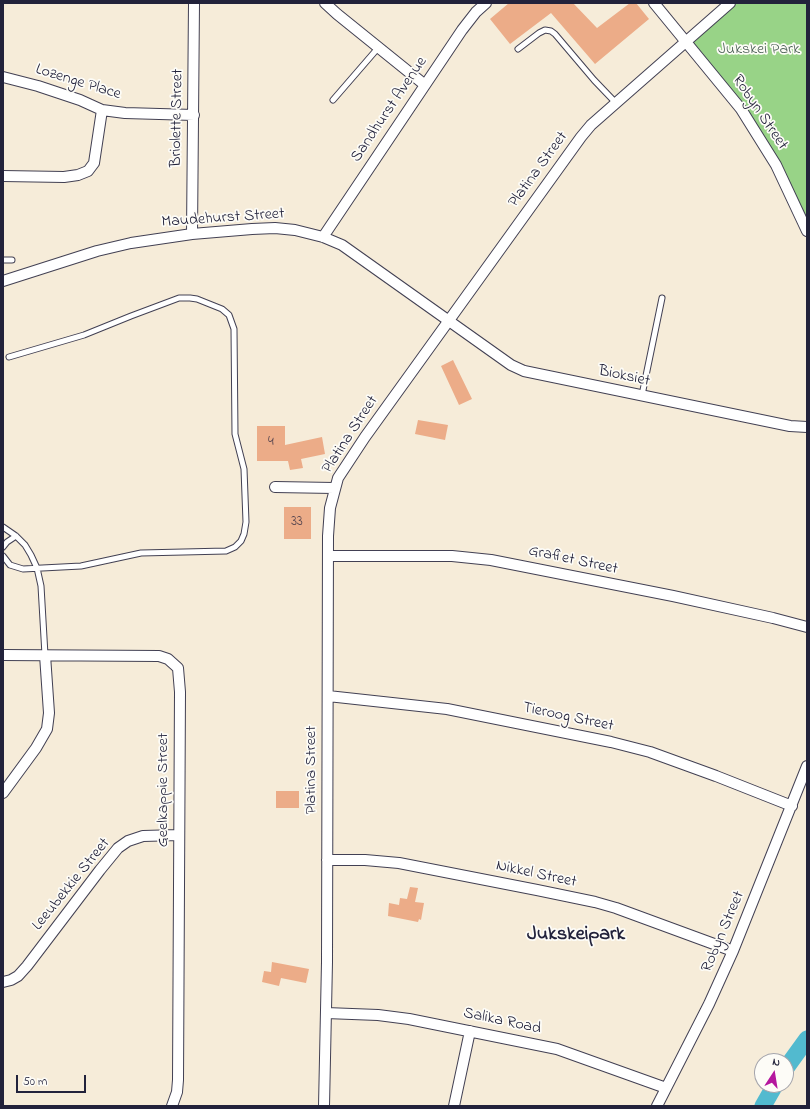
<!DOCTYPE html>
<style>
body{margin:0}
#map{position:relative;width:810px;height:1109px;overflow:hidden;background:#f6ecd9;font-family:"Indie Flower",sans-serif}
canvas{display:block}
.frame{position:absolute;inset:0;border:4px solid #22223b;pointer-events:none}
.north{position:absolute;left:754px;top:1053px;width:40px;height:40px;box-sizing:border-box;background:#fdfcf7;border:1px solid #a5a5ac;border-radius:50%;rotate:12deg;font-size:11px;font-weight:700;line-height:16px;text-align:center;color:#22223b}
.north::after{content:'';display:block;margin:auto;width:14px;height:18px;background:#b5179e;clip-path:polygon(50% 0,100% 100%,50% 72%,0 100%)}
.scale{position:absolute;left:16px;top:1075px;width:70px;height:18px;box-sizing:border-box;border:2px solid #22223b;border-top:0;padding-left:5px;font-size:12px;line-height:14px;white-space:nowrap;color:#22223b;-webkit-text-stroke:3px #fdfcf7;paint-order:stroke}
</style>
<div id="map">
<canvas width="810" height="1109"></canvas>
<div class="frame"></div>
<div class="north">N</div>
<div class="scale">50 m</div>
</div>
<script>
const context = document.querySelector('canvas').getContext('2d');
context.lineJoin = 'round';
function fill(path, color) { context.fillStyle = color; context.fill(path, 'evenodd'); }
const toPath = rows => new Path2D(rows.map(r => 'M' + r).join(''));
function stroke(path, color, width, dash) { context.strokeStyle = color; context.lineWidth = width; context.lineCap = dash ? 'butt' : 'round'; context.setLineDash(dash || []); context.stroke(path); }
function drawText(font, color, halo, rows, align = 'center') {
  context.font = font + ' "Indie Flower",sans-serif'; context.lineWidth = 3.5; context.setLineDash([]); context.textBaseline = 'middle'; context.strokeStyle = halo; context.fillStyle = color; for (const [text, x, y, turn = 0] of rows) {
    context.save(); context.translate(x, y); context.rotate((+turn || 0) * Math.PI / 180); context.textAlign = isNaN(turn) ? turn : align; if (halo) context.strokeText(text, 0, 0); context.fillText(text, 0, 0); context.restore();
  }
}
const green = toPath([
 [729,3,807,3,807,222,787,176,743,106,689,39]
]);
const river = toPath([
 [786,1068,807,1039],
 [763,1106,775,1085]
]);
const building = toPath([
 [509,3,573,3,597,28,630,3,636,3,649,19,595,64,551,13,510,44,490,19],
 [453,360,472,399,459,405,441,366],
 [418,420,448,425,445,440,415,434],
 [257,426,285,426,285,445,322,437,325,454,301,459,303,468,290,470,288,461,257,461],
 [284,507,311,507,311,539,284,539],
 [276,791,299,791,299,808,276,808],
 [410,887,418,888,415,902,424,903,421,920,419,919,418,922,388,916,389,903,399,905,400,898,407,899],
 [272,962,309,969,306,983,281,978,279,986,262,982,264,971,271,972]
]);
const service = toPath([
 [518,49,539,33,545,30,551,31,555,34,594,80,616,103],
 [333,100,378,48],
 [3,260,12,260],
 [642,395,662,298],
 [3,527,16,536,25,545,31,555,37,568,41,586,45,655],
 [3,547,7,542,16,536],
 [3,556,10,565,23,569,81,566,141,553,226,551,235,547,241,541,244,534,246,522,244,469,235,434,234,329,229,315,222,309,197,299,190,298,179,298,131,316,84,335,9,357]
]);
const minor = toPath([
 [325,3,337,14,425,85],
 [654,3,741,109,776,165,807,231],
 [3,77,38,86,80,100,102,110,125,113,194,115],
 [3,176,64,177,78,175,88,171,94,163,102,110],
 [192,234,194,3],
 [323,237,462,30,476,12,486,3],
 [3,281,97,251,131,243,192,234,252,229,275,228,295,230,323,237,342,245,511,365,524,371,790,426,807,427],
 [275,487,334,488],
 [328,556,452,556,491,560,673,596,773,618,807,627],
 [3,655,159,656,168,659,178,668,180,692,178,1080,177,1092,172,1106],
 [328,696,447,709,611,742,650,752,716,776,792,806],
 [3,793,36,748,47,729,49,713,45,655],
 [327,860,365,860,399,863,537,890,595,902,616,908,733,951],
 [3,982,11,980,18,976,27,966,100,870,118,848,128,841,143,836,179,835],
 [326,1013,378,1015,409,1019,557,1049,666,1088],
 [324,1106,327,962,328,536,330,508,338,478,365,437,581,137,591,125,616,103,730,3],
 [454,1106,470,1031],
 [657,1106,709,1004,733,951,807,766]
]);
const numberNames = [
 ["4",271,443],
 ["33",297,523]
];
const parkNames = [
 ["Jukskei Park",759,50]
];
const streetNames = [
 ["Lozenge Place",78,83,17],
 ["Sandhurst Avenue",390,110,-56],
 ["Robyn Street",759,113,56],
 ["Briolette Street",178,118,-89],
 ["Platina Street",539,170,-54],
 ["Maudehurst Street",223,219,-4],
 ["Bioksiet",624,377,12],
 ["Platina Street",351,435,-57],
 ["Grafiet Street",573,561,12],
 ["Tieroog Street",568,718,12],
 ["Platina Street",312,770,-90],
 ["Geelkappie Street",164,790,-90],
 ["Nikkel Street",536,875,12],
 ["Leeubekkie Street",72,885,-51],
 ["Robyn Street",724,932,-67],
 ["Salika Road",502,1022,12]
];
const districtNames = [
 ["Jukskeipark",576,936]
];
fill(green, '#98d387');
stroke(river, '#52bacf', 17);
fill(building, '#ecac88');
stroke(service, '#424053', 7);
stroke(minor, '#424053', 12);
stroke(service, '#fff', 5);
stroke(minor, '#fff', 10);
drawText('14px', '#54444e', null, numberNames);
drawText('16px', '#4b6056', '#fdfcf7', parkNames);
drawText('16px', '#22223b', '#fdfcf7', streetNames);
drawText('bold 20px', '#22223b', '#fdfcf7', districtNames);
</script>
